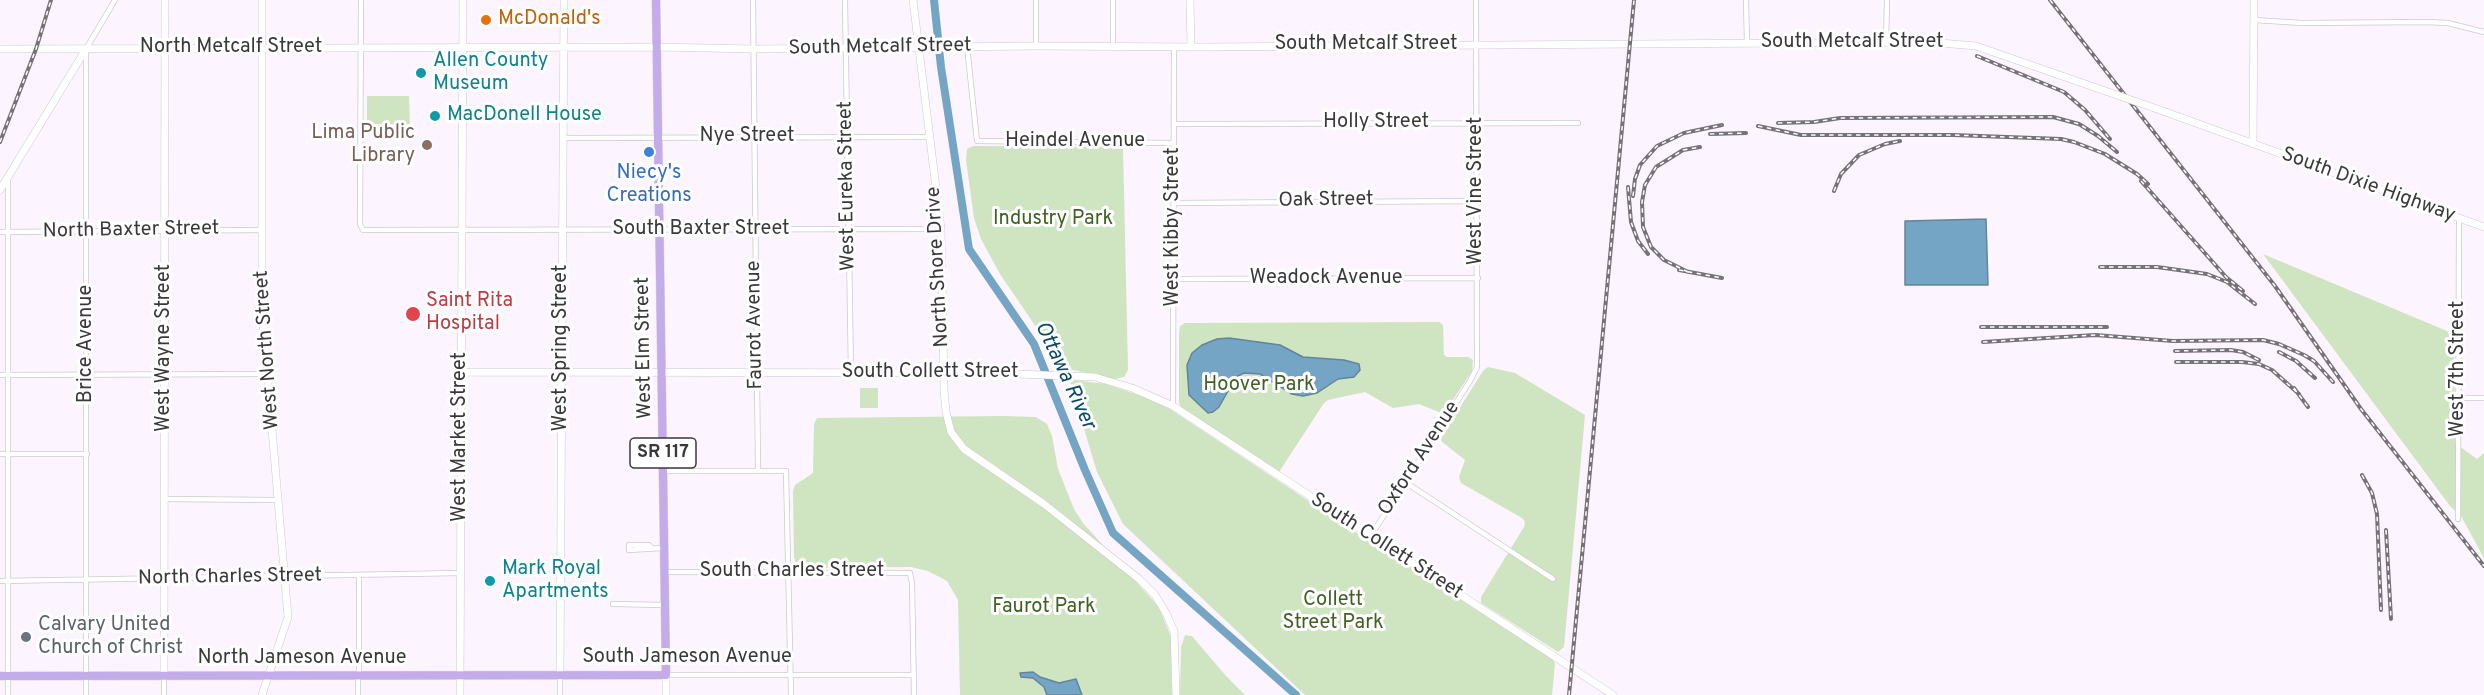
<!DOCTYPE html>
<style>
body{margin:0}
canvas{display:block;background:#fcf4ff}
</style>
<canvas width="2484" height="695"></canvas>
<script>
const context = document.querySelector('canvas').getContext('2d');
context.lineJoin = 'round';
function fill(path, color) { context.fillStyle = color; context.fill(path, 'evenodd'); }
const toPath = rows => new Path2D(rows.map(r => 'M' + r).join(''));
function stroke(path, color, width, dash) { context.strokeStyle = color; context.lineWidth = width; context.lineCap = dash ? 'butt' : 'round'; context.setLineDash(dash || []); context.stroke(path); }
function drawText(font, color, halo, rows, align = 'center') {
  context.font = font + ' Overpass,sans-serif'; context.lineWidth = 6; context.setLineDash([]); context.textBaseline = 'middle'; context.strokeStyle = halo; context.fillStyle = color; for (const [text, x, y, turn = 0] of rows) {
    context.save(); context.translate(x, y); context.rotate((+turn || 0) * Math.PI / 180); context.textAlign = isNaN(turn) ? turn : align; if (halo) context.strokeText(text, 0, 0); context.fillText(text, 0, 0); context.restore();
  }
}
const green = toPath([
 [367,96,409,96,410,126,367,126],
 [973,146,1123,147,1128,370,1124,377,1115,379,1064,368,1000,274,981,239,974,218,966,160,967,149],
 [2263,254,2447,331,2454,343,2455,443,2477,459,2484,453,2484,558,2461,516,2450,506],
 [1439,322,1443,325,1444,355,1447,357,1468,357,1473,360,1472,371,1445,412,1441,413,1419,404,1393,408,1365,392,1328,400,1324,403,1279,472,1181,408,1179,402,1179,334,1180,326,1185,323],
 [1488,367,1515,373,1585,415,1564,647,1558,652,1481,603,1481,597,1524,527,1525,522,1522,518,1461,483,1459,477,1465,460,1441,441,1442,436,1483,371],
 [1073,380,1106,384,1147,398,1170,409,1360,535,1553,659,1555,664,1552,695,1305,695,1123,524,1097,472,1070,382],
 [860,388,878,388,878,408,860,408],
 [1003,416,1036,417,1047,424,1052,436,1058,469,1074,509,1083,523,1159,607,1171,637,1172,695,960,695,958,600,947,581,928,571,911,567,804,568,796,563,794,557,793,491,795,485,813,473,814,424,817,418],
 [1185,635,1192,636,1226,676,1245,695,1180,695,1181,647]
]);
const water = toPath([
 [1986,219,1988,285,1905,285,1905,221,1986,219],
 [1229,338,1280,345,1303,357,1344,360,1359,364,1360,370,1354,377,1338,379,1317,393,1303,396,1292,394,1260,374,1244,373,1236,377,1219,407,1213,412,1208,413,1189,395,1187,365,1192,353,1202,345,1217,339,1229,338],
 [1033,672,1040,677,1059,683,1076,679,1082,695,1047,695,1044,687,1033,678,1021,677,1020,673,1033,672]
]);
const river = toPath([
 [934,0,941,67,969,249,1034,344,1085,470,1113,533,1296,695]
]);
const street = toPath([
 [361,0,360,224,363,230,941,229],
 [753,0,758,469],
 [845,0,851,372],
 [1036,0,1036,46],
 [1113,0,1113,46],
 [1746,0,1747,42],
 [2254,20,2302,23,2427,22,2448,23,2484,32],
 [1886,42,1887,0],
 [967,46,977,141,1174,143],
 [1174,124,1578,123],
 [564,138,930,137],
 [8,178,8,695],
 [1175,203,1477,201],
 [0,232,262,230],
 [1175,279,1478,278],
 [0,375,267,374],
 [2460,398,2484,398],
 [1173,406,1174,47],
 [0,454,87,454],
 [664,471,786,471,791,695],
 [1405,482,1553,579],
 [164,499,279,500],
 [2458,519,2459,219],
 [1370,537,1470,381,1477,367,1476,0],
 [652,548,649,545,629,545,629,550,663,548],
 [664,572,910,573,912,583,914,695],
 [0,581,461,573],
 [613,604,664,605],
 [164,674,164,695],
 [666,675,914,675],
 [359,676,359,575],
 [560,676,560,695],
 [86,695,86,49,115,0],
 [358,695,358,676]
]);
const secondary = toPath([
 [913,0,941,229,944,390,946,412,951,432,964,449,1044,504,1139,579,1155,595,1166,613,1174,631,1176,695],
 [1190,0,1191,47],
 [0,49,657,47,754,49,1036,46,1201,47,1929,42,1976,46,2065,77],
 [2160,110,2484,227],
 [2253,144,2254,0],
 [0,190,86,49],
 [462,372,991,373,1095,377,1132,388,1173,406,1613,695],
 [164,674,165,0],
 [666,675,666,695],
 [560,676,564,0],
 [262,695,288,617,262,312,262,0],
 [460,695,463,0]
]);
const primary = toPath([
 [0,676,666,675,656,0]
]);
const rail = toPath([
 [2050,0,2275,286,2361,409,2484,566],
 [1977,56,2064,92,2085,110,2110,139],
 [1778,123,1814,122,1840,118,2053,117,2079,124,2098,136,2117,152],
 [1758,126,1801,135,1953,135,2061,139,2074,142,2105,154,2137,174,2148,184],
 [1710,134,1746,133],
 [0,142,36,49,51,0],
 [2141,181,2226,277,2243,291],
 [1628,187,1631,222,1638,241,1648,254],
 [1834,191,1841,174,1859,155,1885,144,1900,141],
 [1633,196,1635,179,1640,165,1657,146,1684,133,1722,125],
 [2100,267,2157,267,2207,274,2227,282,2255,304],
 [1679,270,1722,278],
 [1688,272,1664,260,1651,247,1643,227,1642,202,1645,185,1656,167,1683,150,1700,147],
 [1981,327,2107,327],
 [1983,342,2095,335,2173,341,2263,340,2279,344,2304,355,2314,361,2333,382],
 [2175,351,2231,350,2243,352,2259,360],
 [2279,352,2296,361,2315,378],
 [2176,362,2242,362,2259,364,2272,370,2299,394],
 [2294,388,2308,407],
 [2362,475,2372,493,2377,514,2381,610],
 [2386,530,2391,619],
 [1569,695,1634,0]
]);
const secondaryBridge = toPath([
 [2065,77,2160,110]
]);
const markers = [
 [486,20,6,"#e8710a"],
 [421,73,6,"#0f9aa8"],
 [435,116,6,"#0f9aa8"],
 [427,145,6,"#8d6e63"],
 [649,152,6,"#3f7fe0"],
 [413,314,8,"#e0444e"],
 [490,581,6,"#0f9aa8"],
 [26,637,6,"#6b7280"]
];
const shields = [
 [663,453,66]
];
const shieldNames = [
 ["SR 117",663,453]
];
const foodNames = [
 ["McDonald's",498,20]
];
const streetNames = [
 ["South Metcalf Street",1852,43],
 ["South Metcalf Street",1366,45],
 ["North Metcalf Street",231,48],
 ["South Metcalf Street",880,48,-1],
 ["Holly Street",1376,123],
 ["Nye Street",747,137],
 ["Heindel Avenue",1075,142],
 ["West Eureka Street",848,186,-91],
 ["South Dixie Highway",2368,186,20],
 ["West Vine Street",1477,191,-90],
 ["Oak Street",1326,201,-1],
 ["West Kibby Street",1174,227,-90],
 ["South Baxter Street",701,230],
 ["North Baxter Street",131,231,-1],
 ["North Shore Drive",939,267,-93],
 ["Weadock Avenue",1326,279],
 ["Faurot Avenue",756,325,-91],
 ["Brice Avenue",87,344,-90],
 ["West Wayne Street",165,348,-90],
 ["West Spring Street",562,348,-90],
 ["West Elm Street",645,348,-91],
 ["West North Street",268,350,-94],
 ["West 7th Street",2459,369,-90],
 ["South Collett Street",930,373],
 ["West Market Street",461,437,-90],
 ["Oxford Avenue",1420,459,-57],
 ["South Collett Street",1386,547,33],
 ["South Charles Street",792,572],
 ["North Charles Street",230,578,-1],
 ["South Jameson Avenue",687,658],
 ["North Jameson Avenue",302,659]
];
const cultureNames = [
 ["Allen County",433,62],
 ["Museum",433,85],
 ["MacDonell House",447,116],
 ["Mark Royal",502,570],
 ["Apartments",502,593]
];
const educationNames = [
 ["Lima Public",415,134],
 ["Library",415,157]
];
const shopNames = [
 ["Niecy's",649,174],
 ["Creations",649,197]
];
const parkNames = [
 ["Industry Park",1053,220],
 ["Hoover Park",1259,386],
 ["Collett",1333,601],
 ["Street Park",1333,624],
 ["Faurot Park",1044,608]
];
const healthNames = [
 ["Saint Rita",426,302],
 ["Hospital",426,325]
];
const worshipNames = [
 ["Calvary United",38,626],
 ["Church of Christ",38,649]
];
const waterNames = [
 ["Ottawa River",1064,376,65]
];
fill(green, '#cfe4c0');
fill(water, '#75a5c4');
stroke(water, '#64849b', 1.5);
stroke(river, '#75a5c4', 8);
stroke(street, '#cfc7d1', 6);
stroke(secondary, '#cfc7d1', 8);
stroke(primary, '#d8d7d8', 9);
stroke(street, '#fff', 4.5);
stroke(secondary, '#fff', 7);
stroke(primary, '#c4abea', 8);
stroke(rail, '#767278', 4);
stroke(rail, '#fff', 1.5, [4.5]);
stroke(secondaryBridge, '#cfc7d1', 8, []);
stroke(secondaryBridge, '#fff', 7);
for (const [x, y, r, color] of markers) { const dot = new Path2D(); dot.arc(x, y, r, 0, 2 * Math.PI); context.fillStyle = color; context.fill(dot); stroke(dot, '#fff', 2); }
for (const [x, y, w] of shields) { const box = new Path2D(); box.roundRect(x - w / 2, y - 15, w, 30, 4.5); context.fillStyle = '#fff'; context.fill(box); stroke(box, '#3b383c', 1.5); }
drawText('bold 18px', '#3b383c', null, shieldNames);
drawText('20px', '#c56008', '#fff', foodNames, 'left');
drawText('20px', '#3b383c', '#fff', streetNames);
drawText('20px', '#0d838f', '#fff', cultureNames, 'left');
drawText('20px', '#785e54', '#fff', educationNames, 'right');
drawText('20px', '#366cbe', '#fff', shopNames);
drawText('20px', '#406021', '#fff', parkNames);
drawText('20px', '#be3a42', '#fff', healthNames, 'left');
drawText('20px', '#5b616d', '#fff', worshipNames, 'left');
drawText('italic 21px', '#0a4967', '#fff', waterNames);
</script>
